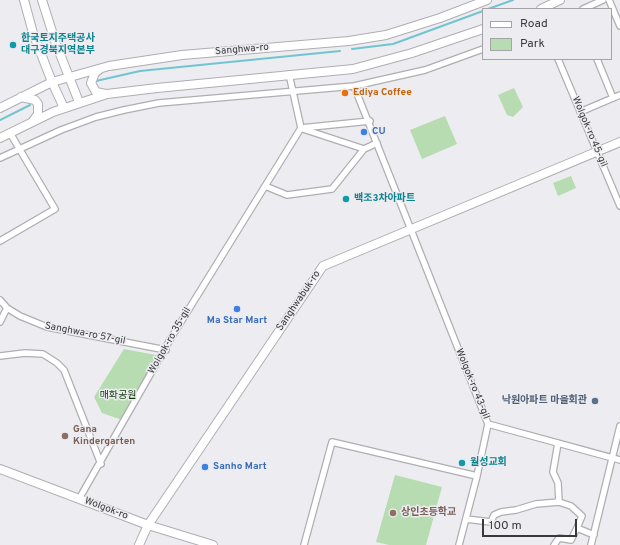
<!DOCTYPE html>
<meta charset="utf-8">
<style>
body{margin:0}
#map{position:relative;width:620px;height:545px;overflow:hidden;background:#ececf1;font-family:Overpass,sans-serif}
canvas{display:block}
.legend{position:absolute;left:482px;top:8px;width:130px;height:52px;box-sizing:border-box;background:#ececf1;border:1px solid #a4a4a8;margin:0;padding:5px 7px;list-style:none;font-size:12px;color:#39393b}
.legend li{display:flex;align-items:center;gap:8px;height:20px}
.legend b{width:20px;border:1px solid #a4a4a8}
.scale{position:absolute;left:482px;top:519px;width:95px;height:18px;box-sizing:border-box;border:2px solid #39393b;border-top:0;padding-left:5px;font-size:12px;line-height:14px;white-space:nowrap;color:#39393b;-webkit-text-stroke:3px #ececf1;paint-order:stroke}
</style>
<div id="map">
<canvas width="620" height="545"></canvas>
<ul class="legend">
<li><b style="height:5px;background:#fff"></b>Road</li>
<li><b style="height:11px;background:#b7dcb2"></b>Park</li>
</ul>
<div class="scale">100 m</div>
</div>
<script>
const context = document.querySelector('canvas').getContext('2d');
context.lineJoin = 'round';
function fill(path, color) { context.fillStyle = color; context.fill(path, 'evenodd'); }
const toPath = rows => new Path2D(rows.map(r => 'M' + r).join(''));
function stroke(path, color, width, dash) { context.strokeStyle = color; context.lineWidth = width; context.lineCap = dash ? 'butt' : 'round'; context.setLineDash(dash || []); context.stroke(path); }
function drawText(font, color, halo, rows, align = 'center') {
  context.font = font + ' Overpass,"Noto Sans KR",sans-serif'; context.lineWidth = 3; context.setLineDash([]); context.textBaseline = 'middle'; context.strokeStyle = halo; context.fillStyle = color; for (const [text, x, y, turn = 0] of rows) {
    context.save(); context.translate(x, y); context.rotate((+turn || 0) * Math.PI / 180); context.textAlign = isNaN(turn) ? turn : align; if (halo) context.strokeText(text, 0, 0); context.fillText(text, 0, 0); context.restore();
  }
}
const green = toPath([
 [514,88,523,107,513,117,507,115,498,95],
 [445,116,457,144,422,159,410,130],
 [571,176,576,188,558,196,553,183],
 [124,349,156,355,160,360,125,421,102,413,94,397],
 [395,475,442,487,426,545,389,545,376,542]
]);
const stream = toPath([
 [488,9,513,0],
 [352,49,393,44,483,11],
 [96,81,140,71,340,51],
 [0,120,30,105]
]);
const street = toPath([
 [609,0,620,26],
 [583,9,603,0],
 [558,59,620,206],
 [597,59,613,98],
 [354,86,488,424,477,476,459,545],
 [580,112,620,95],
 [301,128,370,121],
 [303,129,364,149],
 [0,158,61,130,96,117,124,110,159,103,354,86,425,70,483,49],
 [265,186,287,195,332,189,364,149,377,143],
 [0,241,55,209,10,133],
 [0,300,7,308,20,316,47,327,166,350],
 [0,322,7,308],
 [0,356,25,353,43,354,57,363,64,370,101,464],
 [488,424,620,460],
 [558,443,553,472,558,483,559,502],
 [79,499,171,338,301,128,289,74],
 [466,519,491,522,494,515,501,512,516,510,536,504,559,502,571,506,582,516,577,528,594,535],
 [304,545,332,442,477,476],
 [554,545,559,538,571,540,577,528],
 [591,545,620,426]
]);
const secondary = toPath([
 [24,0,33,33,52,82,64,108],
 [42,0,56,44,79,102],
 [541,9,560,0],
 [100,69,95,73,91,83,96,92,106,94],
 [21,97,35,100,38,104,38,114,33,121],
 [0,108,52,82,109,66,182,55,349,41,386,35,440,18,487,0],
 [0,138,53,112,107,94,157,88,353,69,412,53,483,29],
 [0,469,148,525,213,545],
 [139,545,148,525,323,266,620,142]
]);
const markers = [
 [13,45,4,"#0f9aa8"],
 [345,93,4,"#e8710a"],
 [364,132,4,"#3f7fe0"],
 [346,199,4,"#0f9aa8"],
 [237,309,4,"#3f7fe0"],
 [595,401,4,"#5c6f8a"],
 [65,436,4,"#8d6e63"],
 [462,463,4,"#0f9aa8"],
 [205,467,4,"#3f7fe0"],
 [393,513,4,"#8d6e63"]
];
const cultureNames = [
 ["한국토지주택공사",21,39],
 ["대구경북지역본부",21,51],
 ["백조3차아파트",354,199],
 ["월성교회",470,463]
];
const streetNames = [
 ["Sanghwa-ro",242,50,-5],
 ["Wolgok-ro 45-gil",589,132,67],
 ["Sanghwabuk-ro",299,301,-56],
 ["Sanghwa-ro 57-gil",85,334,11],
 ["Wolgok-ro 35-gil",170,341,-60],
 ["Wolgok-ro 43-gil",472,384,68],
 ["Wolgok-ro",106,509,21]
];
const foodNames = [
 ["Ediya Coffee",353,93]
];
const shopNames = [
 ["CU",372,132],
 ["Ma Star Mart",237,321,"center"],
 ["Sanho Mart",213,467]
];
const parkNames = [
 ["매화공원",118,396]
];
const serviceNames = [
 ["낙원아파트 마을회관",587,401]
];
const educationNames = [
 ["Gana",73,430],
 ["Kindergarten",73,442],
 ["상인초등학교",401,513]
];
fill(green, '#b7dcb2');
stroke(stream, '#72c4d0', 2);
stroke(street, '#aeaeb3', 8);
stroke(secondary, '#aeaeb3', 10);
stroke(street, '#fff', 5.5);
stroke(secondary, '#fff', 8);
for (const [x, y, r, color] of markers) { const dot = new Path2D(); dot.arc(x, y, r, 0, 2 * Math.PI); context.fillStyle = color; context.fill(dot); stroke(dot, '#ececf1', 1.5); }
drawText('bold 10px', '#0d838f', '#ececf1', cultureNames, 'left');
drawText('10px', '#39393b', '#ececf1', streetNames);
drawText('bold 10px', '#c56008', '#ececf1', foodNames, 'left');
drawText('bold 10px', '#366cbe', '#ececf1', shopNames, 'left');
drawText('10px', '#0e3909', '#ececf1', parkNames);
drawText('bold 10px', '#4e5e75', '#ececf1', serviceNames, 'right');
drawText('bold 10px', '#785e54', '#ececf1', educationNames, 'left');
</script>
